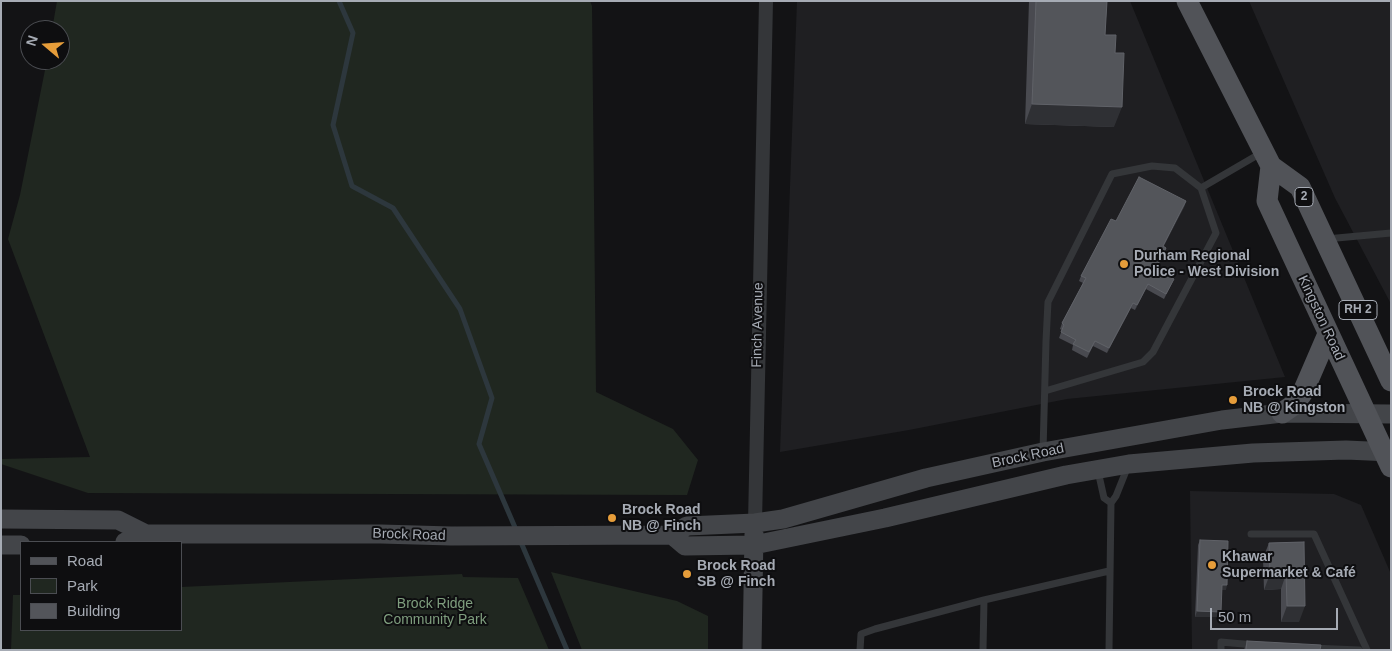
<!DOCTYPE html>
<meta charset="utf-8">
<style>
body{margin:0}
#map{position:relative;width:1392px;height:651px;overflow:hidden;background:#131315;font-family:Arial,sans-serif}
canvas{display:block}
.frame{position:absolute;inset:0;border:2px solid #a6abb4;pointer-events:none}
.legend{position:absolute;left:20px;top:541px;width:162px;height:90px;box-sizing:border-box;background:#0e0e10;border:1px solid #4b4d52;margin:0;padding:6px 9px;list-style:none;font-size:15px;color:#a6abb4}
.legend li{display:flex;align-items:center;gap:10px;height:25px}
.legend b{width:25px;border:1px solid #4b4d52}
.north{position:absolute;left:20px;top:20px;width:50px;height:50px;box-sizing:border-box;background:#0e0e10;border:1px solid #4b4d52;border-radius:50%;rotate:288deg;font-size:14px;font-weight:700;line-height:20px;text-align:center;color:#a6abb4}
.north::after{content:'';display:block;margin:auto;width:18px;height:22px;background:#e69d3a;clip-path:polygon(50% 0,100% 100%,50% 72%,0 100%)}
.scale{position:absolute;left:1210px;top:608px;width:128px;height:22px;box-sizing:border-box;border:2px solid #a6abb4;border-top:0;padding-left:6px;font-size:15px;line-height:18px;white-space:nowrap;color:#a6abb4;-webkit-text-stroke:4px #0e0e10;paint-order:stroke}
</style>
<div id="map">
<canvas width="1392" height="651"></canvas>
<div class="frame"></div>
<ul class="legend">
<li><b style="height:6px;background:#515358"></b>Road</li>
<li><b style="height:14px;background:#202720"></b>Park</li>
<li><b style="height:14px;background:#53555a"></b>Building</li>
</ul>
<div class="north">N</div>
<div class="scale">50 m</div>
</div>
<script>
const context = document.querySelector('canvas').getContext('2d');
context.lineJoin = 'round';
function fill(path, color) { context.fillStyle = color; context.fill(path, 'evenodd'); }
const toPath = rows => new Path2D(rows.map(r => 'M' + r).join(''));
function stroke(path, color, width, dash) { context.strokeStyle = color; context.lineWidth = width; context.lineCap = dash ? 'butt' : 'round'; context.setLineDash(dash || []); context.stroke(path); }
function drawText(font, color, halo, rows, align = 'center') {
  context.font = font + ' Arial,sans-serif'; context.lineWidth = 4; context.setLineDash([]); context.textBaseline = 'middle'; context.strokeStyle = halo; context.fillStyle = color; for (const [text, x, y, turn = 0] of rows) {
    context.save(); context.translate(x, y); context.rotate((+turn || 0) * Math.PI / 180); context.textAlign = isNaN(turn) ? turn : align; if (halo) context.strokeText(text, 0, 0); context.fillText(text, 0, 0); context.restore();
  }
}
const built = toPath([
 [797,1,1130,1,1285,377,1067,399,909,430,780,452],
 [1249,1,1391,1,1391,304,1335,198],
 [1190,491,1334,494,1361,505,1391,574,1391,650,1192,650]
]);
const green = toPath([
 [57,1,590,1,592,6,596,392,673,429,698,460,687,495,88,493,1,464,1,459,90,457,8,239,20,195,47,60,60,60,60,30,52,30],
 [551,572,677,601,708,616,708,650,582,650],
 [462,574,463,577,518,578,549,650,11,650,13,595,21,595,21,630,181,630,181,587]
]);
const stream = toPath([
 [339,1,353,33,333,125,352,186,393,208,460,309,492,398,479,444,517,532],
 [520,540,567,650]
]);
const lane = toPath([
 [1201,188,1261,153],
 [1326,239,1391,233],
 [1043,451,1046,341,1048,302,1112,174,1152,166,1175,168,1201,188,1216,233,1153,352,1143,362,1045,391],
 [1098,471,1104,498,1111,503],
 [1251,534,1314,534,1367,650],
 [1312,648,1359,650],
 [860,650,861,634,875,629,984,600,1109,571],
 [983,650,984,600],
 [1109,650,1111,503,1116,496,1128,466],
 [1221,650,1221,642,1254,645]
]);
const street = toPath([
 [755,523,766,1]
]);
const secondary = toPath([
 [1,519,118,520,146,534],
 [672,535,685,546,754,545,885,518,1066,475,1129,464,1253,453,1346,450,1391,452],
 [125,542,146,534,381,534,451,536,672,535,687,526,755,523,783,519,926,478,1043,452,1222,420,1282,413,1391,414],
 [1,545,21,545],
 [752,650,754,534]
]);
const primary = toPath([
 [1187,1,1271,166,1300,187,1391,381],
 [1271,166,1267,201,1391,467],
 [1282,413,1295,404,1303,392,1328,334]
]);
const wall = toPath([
 [1029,1,1107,1,1105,35,1114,127,1025,124],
 [1186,201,1184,207,1163,247,1166,248,1156,270,1174,279,1164,299,1146,289,1135,310,1131,308,1107,353,1093,346,1087,358,1072,350,1073,345,1059,338,1062,330,1060,329,1062,323,1083,283,1079,281,1081,276,1116,221],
 [1200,540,1226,590,1222,590,1219,617,1195,617,1198,545],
 [1304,542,1299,622,1281,622,1281,589,1264,590,1263,558,1269,543],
 [1247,641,1320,650,1244,650]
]);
const shadedWall = toPath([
 [1032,104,1122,107,1114,127,1025,124],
 [1186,201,1184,207,1161,252,1163,246],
 [1148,284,1146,289,1135,310,1137,305],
 [1133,303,1131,308,1107,353,1109,348],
 [1270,574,1286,574,1281,589,1264,590],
 [1222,585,1227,585,1226,590,1220,590],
 [1287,606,1305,606,1299,622,1281,622],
 [1197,611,1221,612,1219,617,1195,617]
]);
const building = toPath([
 [1036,1,1107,1,1105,35,1116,35,1115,53,1124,53,1122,107,1032,104,1036,1],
 [1139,177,1186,201,1163,246,1166,248,1155,270,1174,279,1166,294,1148,284,1137,305,1133,303,1109,348,1095,341,1089,352,1073,344,1076,340,1061,332,1064,325,1062,323,1086,278,1081,276,1111,219,1116,221,1139,177],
 [1200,540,1228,541,1227,585,1222,585,1221,612,1197,611,1200,540],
 [1304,542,1305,606,1287,606,1286,574,1270,574,1269,543,1304,542],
 [1247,641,1321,645,1320,650,1246,650,1247,641]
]);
const markers = [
 [1124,264,5,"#e69d3a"],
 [1233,400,5,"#e69d3a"],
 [612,518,5,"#e69d3a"],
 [1212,565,5,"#e69d3a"],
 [687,574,5,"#e69d3a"]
];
const shields = [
 [1304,197,18],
 [1358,310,38]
];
const shieldNames = [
 ["2",1304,197],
 ["RH 2",1358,310]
];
const poiNames = [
 ["Durham Regional",1134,256],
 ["Police - West Division",1134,272],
 ["Brock Road",1243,392],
 ["NB @ Kingston",1243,408],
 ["Brock Road",622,510],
 ["NB @ Finch",622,526],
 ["Khawar",1222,557],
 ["Supermarket & Café",1222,573],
 ["Brock Road",697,566],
 ["SB @ Finch",697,582]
];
const streetNames = [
 ["Kingston Road",1321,318,65],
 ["Finch Avenue",758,325,-89],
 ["Brock Road",1028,456,-12],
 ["Brock Road",409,535,2]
];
const parkNames = [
 ["Brock Ridge",435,604],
 ["Community Park",435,620]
];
fill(built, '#1f1f22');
fill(green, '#202720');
stroke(stream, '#2d373d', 5);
stroke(lane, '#343639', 7);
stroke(street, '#343639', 14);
stroke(secondary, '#434549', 19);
stroke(primary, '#515358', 21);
fill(wall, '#494a50');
fill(shadedWall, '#2f3034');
fill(building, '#53555a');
stroke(building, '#606268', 1);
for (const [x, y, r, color] of markers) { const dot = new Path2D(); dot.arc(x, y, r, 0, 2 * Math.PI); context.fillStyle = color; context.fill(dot); stroke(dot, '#0e0e10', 2); }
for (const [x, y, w] of shields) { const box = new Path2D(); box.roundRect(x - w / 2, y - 9.5, w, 19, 4); context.fillStyle = '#0e0e10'; context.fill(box); stroke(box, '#a6abb4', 1); }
drawText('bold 12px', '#a6abb4', null, shieldNames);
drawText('bold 14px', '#a6abb4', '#0e0e10', poiNames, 'left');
drawText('14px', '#a6abb4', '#0e0e10', streetNames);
drawText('14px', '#7f9e7e', '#0e0e10', parkNames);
</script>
